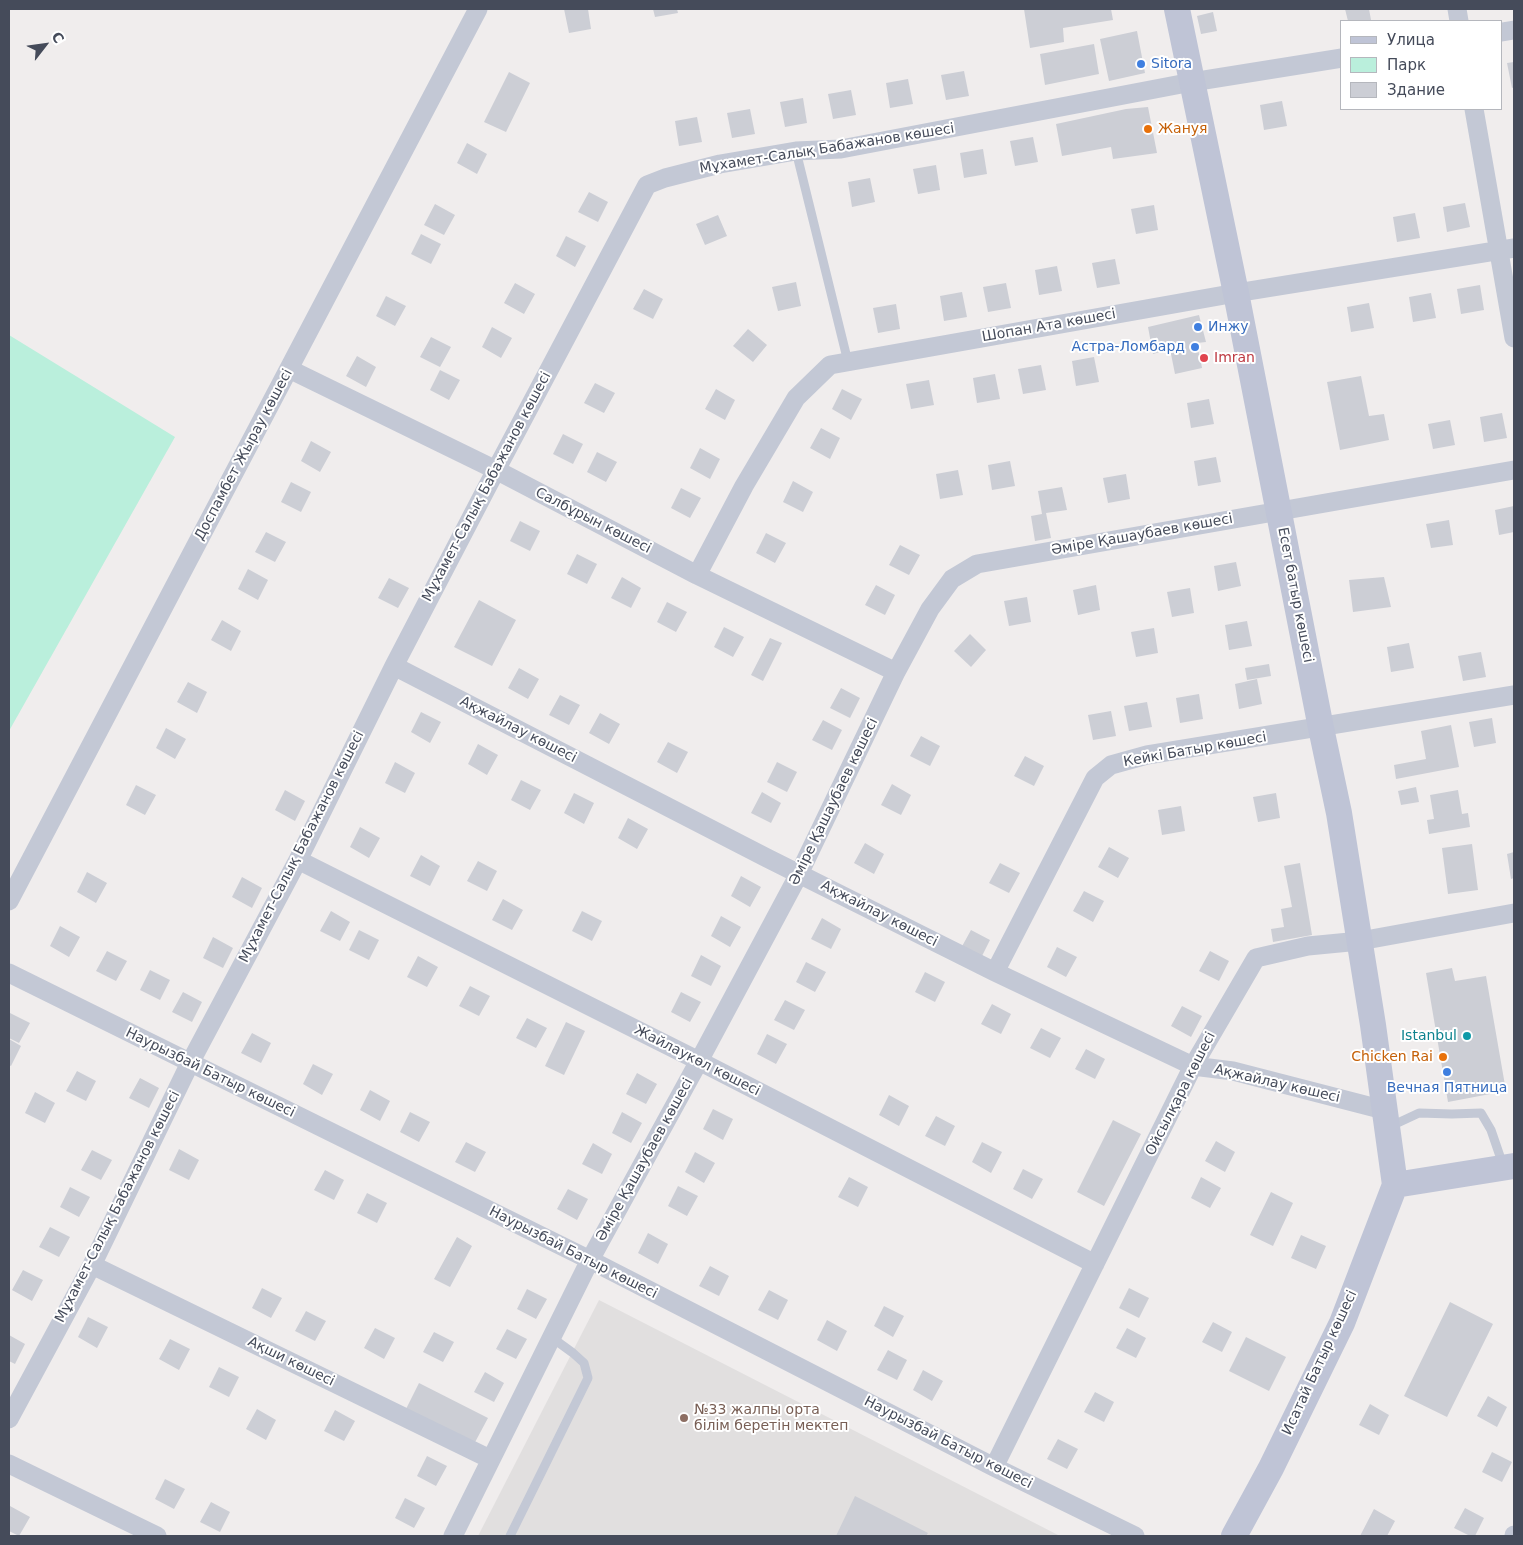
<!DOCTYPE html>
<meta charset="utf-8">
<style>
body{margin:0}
#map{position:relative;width:1523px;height:1545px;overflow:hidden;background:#f0eded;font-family:"DejaVu Sans",sans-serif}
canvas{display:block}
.frame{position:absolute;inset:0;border:10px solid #454b5a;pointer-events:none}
.legend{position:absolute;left:1340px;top:20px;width:162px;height:90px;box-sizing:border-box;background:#fff;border:1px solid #b5b7bd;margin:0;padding:6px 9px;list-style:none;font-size:15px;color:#454b5a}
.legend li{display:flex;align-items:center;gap:10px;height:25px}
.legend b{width:25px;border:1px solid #b5b7bd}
.north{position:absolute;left:20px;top:20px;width:50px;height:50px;-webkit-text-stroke:4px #fff;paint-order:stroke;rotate:60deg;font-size:14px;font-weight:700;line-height:20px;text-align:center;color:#454b5a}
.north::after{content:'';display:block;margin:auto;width:18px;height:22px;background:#454b5a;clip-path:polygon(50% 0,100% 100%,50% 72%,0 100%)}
</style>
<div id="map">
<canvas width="1523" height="1545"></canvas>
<div class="frame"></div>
<ul class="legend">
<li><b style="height:6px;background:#bfc4d6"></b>Улица</li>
<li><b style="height:14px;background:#baefdc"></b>Парк</li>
<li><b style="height:14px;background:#ccced5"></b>Здание</li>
</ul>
<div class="north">С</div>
</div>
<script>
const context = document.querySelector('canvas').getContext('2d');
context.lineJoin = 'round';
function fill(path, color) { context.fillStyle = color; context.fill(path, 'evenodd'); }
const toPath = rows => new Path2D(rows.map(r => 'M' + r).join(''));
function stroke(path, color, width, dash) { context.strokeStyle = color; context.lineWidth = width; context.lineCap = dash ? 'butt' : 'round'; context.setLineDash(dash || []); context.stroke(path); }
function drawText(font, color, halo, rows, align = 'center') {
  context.font = font + ' "DejaVu Sans",sans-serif'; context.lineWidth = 4; context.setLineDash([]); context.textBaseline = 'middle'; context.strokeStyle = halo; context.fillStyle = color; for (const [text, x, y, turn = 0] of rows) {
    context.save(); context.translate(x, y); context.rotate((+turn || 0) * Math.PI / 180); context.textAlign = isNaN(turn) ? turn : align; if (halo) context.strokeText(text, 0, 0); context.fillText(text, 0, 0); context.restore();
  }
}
const education = toPath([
 [599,1300,1060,1536,478,1536]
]);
const green = toPath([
 [9,335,175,437,9,731]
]);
const building = toPath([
 [564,9,588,9,591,29,569,33],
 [653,9,677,9,678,13,655,17],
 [1024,9,1111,9,1113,20,1063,28,1064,42,1030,48],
 [1345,9,1369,9,1371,20,1348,21],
 [1213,12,1217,31,1201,34,1197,16],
 [1137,31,1145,73,1109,81,1100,39],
 [1094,44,1099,74,1045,85,1040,54],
 [1514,62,1514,87,1512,88,1507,63],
 [964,71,969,96,946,100,941,75],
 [509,72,530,83,506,132,484,122],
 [908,79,913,104,890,108,886,83],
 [851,90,856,115,833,119,828,94],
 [803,98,807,123,785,127,780,102],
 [1282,101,1287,126,1264,130,1260,105],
 [1148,107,1157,153,1113,159,1111,147,1062,156,1056,124,1126,109],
 [750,109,755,134,732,138,727,113],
 [697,117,702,142,679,146,675,121],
 [1033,137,1038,162,1015,166,1010,141],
 [467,143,487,154,477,174,457,163],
 [983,149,987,174,964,178,960,153],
 [936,165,940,190,918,194,913,169],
 [870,178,875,202,852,207,848,182],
 [589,192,608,202,598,222,578,212],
 [1465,203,1470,227,1447,232,1443,207],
 [435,204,455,215,444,235,424,225],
 [1154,205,1158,230,1136,234,1131,209],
 [1415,213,1420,238,1397,242,1393,217],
 [718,215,727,236,705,245,696,224],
 [421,234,441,244,431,264,411,254],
 [566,236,586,246,575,267,556,256],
 [1115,259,1120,284,1097,288,1092,263],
 [1057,266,1062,291,1039,295,1035,270],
 [796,282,801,306,778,311,772,287],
 [515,283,535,294,524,314,504,303],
 [1006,283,1011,308,988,312,983,287],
 [1480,285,1484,310,1461,314,1457,289],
 [644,289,663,299,653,319,633,309],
 [962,292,967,317,944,321,940,296],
 [1431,293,1436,318,1413,322,1409,297],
 [386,296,406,306,395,326,376,316],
 [1369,303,1374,328,1351,332,1347,307],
 [896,304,900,329,878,333,873,308],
 [1199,315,1206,342,1197,343,1199,354,1207,353,1208,360,1201,362,1202,368,1175,374,1170,349,1153,354,1148,327],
 [492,327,512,338,501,358,482,347],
 [748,329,767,345,753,362,733,346],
 [431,337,451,347,440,367,420,357],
 [357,356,376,367,366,387,346,376],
 [1094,357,1099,382,1076,386,1072,361],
 [1041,365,1046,390,1023,394,1018,369],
 [440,370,460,380,449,400,430,390],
 [995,374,1000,399,977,403,973,378],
 [1361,376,1369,416,1384,414,1389,440,1340,450,1327,382],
 [929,380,934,405,911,409,906,384],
 [595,383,615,393,604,413,584,403],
 [716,389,735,400,725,420,705,409],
 [842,389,862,399,851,420,832,409],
 [1209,399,1214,424,1191,428,1187,403],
 [1502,413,1507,438,1484,442,1480,417],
 [1450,420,1455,445,1433,449,1428,424],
 [821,428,840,438,830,459,810,448],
 [563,434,583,444,573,464,553,454],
 [311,441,331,452,320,472,301,461],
 [700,448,720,459,710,479,690,468],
 [597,452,617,462,606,482,587,472],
 [1216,457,1221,482,1198,486,1194,461],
 [1010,461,1015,486,992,490,988,465],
 [958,470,963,495,940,499,936,474],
 [1126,474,1130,499,1108,503,1103,478],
 [793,481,813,492,803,512,783,502],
 [291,482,311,492,301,512,281,502],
 [1062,487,1067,510,1046,513,1051,538,1035,541,1031,516,1042,514,1038,491],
 [681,488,701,498,690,518,671,508],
 [1514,506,1514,532,1499,535,1495,510],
 [1449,520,1453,545,1431,548,1426,524],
 [520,521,540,531,530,551,510,541],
 [266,532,286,542,275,562,255,552],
 [766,533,786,543,775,563,756,553],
 [900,545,920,555,909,575,889,565],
 [577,554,597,564,587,584,567,574],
 [1236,562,1241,586,1218,591,1214,566],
 [248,569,268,580,258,600,238,589],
 [622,577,641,588,631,608,611,598],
 [1384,577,1391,607,1353,612,1349,580],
 [389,578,409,588,398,608,378,598],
 [876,585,895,595,885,615,865,605],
 [1096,585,1100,610,1078,615,1073,590],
 [1190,588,1194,613,1172,617,1167,592],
 [1027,597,1031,622,1009,626,1004,601],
 [479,600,516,620,492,666,454,647],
 [667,602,687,612,676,632,657,622],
 [222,620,241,631,231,651,211,640],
 [1247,621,1252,646,1229,650,1225,625],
 [724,627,744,637,733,657,714,647],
 [1154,628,1158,653,1136,657,1131,632],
 [970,634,986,650,971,667,954,651],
 [770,638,782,643,763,681,751,675],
 [1409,643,1414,668,1391,672,1387,647],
 [1481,652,1486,677,1463,681,1458,656],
 [1269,664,1271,676,1247,680,1245,668],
 [519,668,539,679,528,699,508,688],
 [1257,679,1262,704,1239,709,1235,684],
 [188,682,207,692,197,713,177,702],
 [841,688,860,698,850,718,830,708],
 [1199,694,1203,719,1180,723,1176,698],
 [560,695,580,705,569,725,549,715],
 [1147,702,1152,727,1129,731,1124,706],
 [1111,711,1116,736,1093,740,1088,715],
 [421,712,441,722,430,743,411,732],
 [600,713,620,724,609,744,589,733],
 [1492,718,1496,743,1474,747,1469,722],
 [823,720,842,730,832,750,812,740],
 [1451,725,1459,767,1396,779,1394,765,1426,759,1421,731],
 [166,728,186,739,175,759,156,748],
 [921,736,940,746,930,766,910,756],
 [668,742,688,752,677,773,657,762],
 [478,744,498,755,487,775,468,764],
 [1025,756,1044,766,1034,786,1014,776],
 [395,762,415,773,405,793,385,783],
 [777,762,797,772,787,792,767,782],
 [521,780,541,790,530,810,511,800],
 [892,784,911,795,901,815,881,805],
 [136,785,156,795,145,815,126,805],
 [1416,787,1419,802,1401,805,1398,791],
 [285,790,305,801,295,821,275,810],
 [1458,790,1462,814,1468,813,1470,827,1429,834,1427,820,1434,819,1430,795],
 [762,792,781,803,771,823,751,813],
 [574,793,594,803,584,824,564,813],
 [1276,793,1280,818,1258,822,1253,797],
 [1181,806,1185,831,1162,835,1158,810],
 [628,818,648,829,637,849,618,838],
 [360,827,380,838,369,858,350,847],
 [865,843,884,854,874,874,854,863],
 [1472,844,1478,890,1448,894,1442,848],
 [1109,847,1129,858,1118,878,1098,867],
 [1514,852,1514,878,1511,879,1507,854],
 [421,855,440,866,430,886,410,876],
 [478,861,497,871,487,891,467,881],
 [1000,863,1020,873,1009,893,989,883],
 [1300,863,1312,935,1273,942,1271,929,1284,927,1281,909,1292,907,1284,866],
 [87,872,107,883,96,903,77,892],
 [741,876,761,887,750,907,731,896],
 [242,877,262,888,252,908,232,897],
 [1084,891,1104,901,1093,922,1073,911],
 [503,899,523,910,512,930,492,920],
 [331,911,350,922,340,941,320,931],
 [582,911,602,921,592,941,572,931],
 [721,916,741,927,730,947,711,936],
 [822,918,841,929,831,949,811,939],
 [60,926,80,937,69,957,50,946],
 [359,930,379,940,369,960,349,950],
 [971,930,990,940,980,960,960,950],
 [213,937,233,948,223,968,203,958],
 [1057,947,1077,957,1066,977,1047,967],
 [107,951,127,961,116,981,96,971],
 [1210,951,1229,961,1219,981,1199,971],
 [701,955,721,966,711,986,691,976],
 [418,956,438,967,427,987,407,977],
 [806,962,826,972,815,992,796,982],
 [1452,968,1455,981,1486,976,1506,1091,1448,1102,1426,973],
 [150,970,170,980,160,1000,140,990],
 [925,972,945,982,935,1002,915,992],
 [470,986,490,996,479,1016,459,1006],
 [183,992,202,1002,192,1022,172,1012],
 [681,992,701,1002,690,1022,671,1012],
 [785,1000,805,1010,794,1030,774,1020],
 [992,1004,1011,1014,1001,1034,981,1024],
 [1182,1006,1202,1016,1191,1037,1171,1026],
 [10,1013,30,1023,19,1043,9,1038],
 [527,1018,547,1028,536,1048,516,1038],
 [566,1022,585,1031,564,1075,545,1066],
 [1041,1028,1061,1038,1050,1058,1030,1048],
 [252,1033,271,1043,261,1063,241,1053],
 [767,1034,787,1044,776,1064,757,1054],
 [9,1039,21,1046,11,1066,9,1065],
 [1086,1049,1105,1059,1095,1079,1075,1069],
 [313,1064,333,1074,322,1095,303,1084],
 [77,1071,96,1081,86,1101,66,1091],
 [637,1073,657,1084,646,1104,626,1094],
 [140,1078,159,1088,149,1108,129,1098],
 [370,1090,390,1101,380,1121,360,1110],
 [35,1092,55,1103,45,1123,25,1113],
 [889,1095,909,1106,899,1126,879,1115],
 [713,1109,733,1119,723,1140,703,1129],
 [410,1112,430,1122,419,1142,400,1132],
 [622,1112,642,1123,631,1143,612,1133],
 [936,1116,955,1126,945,1146,925,1136],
 [1113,1120,1141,1134,1104,1206,1077,1192],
 [1216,1141,1235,1152,1225,1172,1205,1161],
 [466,1142,486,1152,475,1172,455,1162],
 [982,1142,1002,1152,991,1173,972,1162],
 [593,1143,612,1154,602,1174,582,1164],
 [179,1149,199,1160,189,1180,169,1170],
 [92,1150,112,1160,101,1180,81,1170],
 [695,1152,715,1163,704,1183,685,1172],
 [1023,1169,1043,1179,1032,1199,1013,1189],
 [325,1170,344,1180,334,1200,314,1190],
 [849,1177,868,1187,858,1207,838,1197],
 [1201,1177,1221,1188,1210,1208,1191,1198],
 [678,1186,698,1196,687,1216,668,1206],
 [70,1187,90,1197,79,1217,60,1207],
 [568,1189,588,1199,577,1220,557,1209],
 [1271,1192,1293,1203,1273,1246,1250,1235],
 [367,1193,387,1203,377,1223,357,1213],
 [50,1227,70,1237,59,1257,39,1247],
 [648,1233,668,1244,658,1264,638,1253],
 [1301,1235,1326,1246,1316,1269,1291,1258],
 [457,1237,472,1246,450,1287,434,1279],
 [710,1266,729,1276,719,1296,699,1286],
 [23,1270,43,1280,32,1301,12,1290],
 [262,1288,282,1298,271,1318,252,1308],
 [1129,1288,1149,1298,1139,1318,1119,1308],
 [527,1289,547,1299,536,1319,517,1309],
 [769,1290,788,1300,778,1320,758,1310],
 [1450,1302,1493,1324,1447,1417,1404,1396],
 [884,1306,904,1316,893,1337,874,1326],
 [306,1311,326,1321,315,1341,295,1331],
 [88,1317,108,1327,97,1348,78,1337],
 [827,1320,847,1331,837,1351,817,1340],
 [1213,1322,1232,1332,1222,1352,1202,1342],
 [375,1328,395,1338,384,1359,364,1348],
 [1127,1328,1146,1338,1136,1358,1116,1348],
 [507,1329,527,1339,516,1359,496,1349],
 [434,1332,454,1342,443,1362,423,1352],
 [9,1335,25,1344,15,1364,9,1361],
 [1246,1337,1286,1357,1269,1391,1229,1371],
 [170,1339,190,1349,179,1370,159,1359],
 [888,1350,907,1360,897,1380,877,1370],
 [219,1367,239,1377,229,1397,209,1387],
 [923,1370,943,1381,932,1401,913,1390],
 [485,1372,504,1383,494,1402,474,1392],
 [419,1383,488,1418,473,1446,405,1411],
 [1095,1392,1114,1402,1104,1422,1084,1412],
 [1488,1396,1507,1407,1497,1427,1477,1416],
 [1370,1404,1389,1415,1379,1435,1359,1425],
 [257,1409,276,1420,266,1440,246,1429],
 [335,1410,355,1421,344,1441,324,1431],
 [1058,1439,1078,1449,1067,1469,1047,1459],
 [1492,1452,1512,1462,1502,1482,1482,1472],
 [427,1456,447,1466,436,1486,417,1476],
 [165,1479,185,1489,174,1509,155,1499],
 [855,1496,928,1533,926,1536,836,1536],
 [405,1498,425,1508,414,1528,395,1518],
 [211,1502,230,1512,220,1532,200,1522],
 [10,1506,30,1517,19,1536,9,1531],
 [1465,1508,1484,1518,1475,1536,1470,1536,1454,1528],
 [1374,1509,1395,1521,1387,1536,1360,1536]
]);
const lane = toPath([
 [796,151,848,362],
 [1389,1127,1419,1113,1452,1114,1481,1113,1491,1130,1503,1165],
 [510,1536,588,1378,584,1363,573,1353,551,1337]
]);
const street = toPath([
 [1457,9,1459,21],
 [1502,32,1514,30],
 [1474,109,1514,338],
 [289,369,496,470,697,575,896,672],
 [697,575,744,486,796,398,830,365,1236,293,1514,248],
 [394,666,767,858,995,972,1193,1066,1233,1071,1384,1110],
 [298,860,699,1061,1095,1264],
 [9,901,478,9],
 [995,972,1095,778,1111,765,1147,755,1514,695],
 [9,973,590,1260,994,1467,1135,1536],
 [92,1265,490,1459],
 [9,1419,92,1265,190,1063,298,860,394,666,496,470,647,185,665,178,720,164,796,151,841,149,1192,82,1342,58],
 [9,1464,157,1536],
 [994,1467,1193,1066,1256,958,1308,946,1360,941,1514,913],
 [453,1536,590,1260,699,1061,799,874,896,672,930,609,952,579,977,564,1514,470],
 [1514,1536,1514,1535]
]);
const secondary = toPath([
 [1177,9,1236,293,1321,728,1339,813,1373,1025,1395,1185,1342,1323,1271,1468,1234,1536],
 [1395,1185,1514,1166]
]);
const markers = [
 [1141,64,5,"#3f7fe0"],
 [1148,129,5,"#e8710a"],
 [1198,327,5,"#3f7fe0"],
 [1195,347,5,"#3f7fe0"],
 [1204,358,5,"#e0444e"],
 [1467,1036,5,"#0f9aa8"],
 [1443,1057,5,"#e8710a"],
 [1447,1072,5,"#3f7fe0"],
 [684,1418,5,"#8d6e63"]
];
const shopNames = [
 ["Sitora",1151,64],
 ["Инжу",1208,327],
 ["Астра-Ломбард",1185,347,"right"],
 ["Вечная Пятница",1447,1088,"center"]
];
const foodNames = [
 ["Жануя",1158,129],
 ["Chicken Rai",1433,1057,"right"]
];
const streetNames = [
 ["Мұхамет-Салық Бабажанов көшесі",827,149,-9],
 ["Шопан Ата көшесі",1049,326,-10],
 ["Доспамбет Жырау көшесі",244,455,-62],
 ["Мұхамет-Салық Бабажанов көшесі",487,487,-62],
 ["Салбұрын көшесі",593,521,27],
 ["Әміре Қашаубаев көшесі",1142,535,-10],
 ["Есет батыр көшесі",1295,595,79],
 ["Ақжайлау көшесі",518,730,27],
 ["Кейкі Батыр көшесі",1195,750,-10],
 ["Әміре Қашаубаев көшесі",834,802,-64],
 ["Мұхамет-Салық Бабажанов көшесі",302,847,-63],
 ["Ақжайлау көшесі",879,914,27],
 ["Жайлаукөл көшесі",697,1061,27],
 ["Наурызбай Батыр көшесі",210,1073,26],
 ["Ақжайлау көшесі",1277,1084,13],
 ["Ойсылқара көшесі",1181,1094,-63],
 ["Әміре Қашаубаев көшесі",645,1160,-61],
 ["Мұхамет-Салық Бабажанов көшесі",118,1207,-63],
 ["Наурызбай Батыр көшесі",573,1253,27],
 ["Ақши көшесі",291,1362,26],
 ["Исатай Батыр көшесі",1320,1363,-65],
 ["Наурызбай Батыр көшесі",948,1443,27]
];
const healthNames = [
 ["Imran",1214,358]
];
const cultureNames = [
 ["Istanbul",1457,1036]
];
const educationNames = [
 ["№33 жалпы орта",694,1410],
 ["білім беретін мектеп",694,1426]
];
fill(education, '#e1dfdf');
fill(green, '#baefdc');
fill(building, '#ccced5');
stroke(lane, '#c3c8d5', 9);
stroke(street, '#c3c8d5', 19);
stroke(secondary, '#bfc4d6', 26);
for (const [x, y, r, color] of markers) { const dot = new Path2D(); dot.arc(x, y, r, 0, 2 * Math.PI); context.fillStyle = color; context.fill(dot); stroke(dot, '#fff', 2); }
drawText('14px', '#366cbe', '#fff', shopNames, 'left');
drawText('14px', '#c56008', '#fff', foodNames, 'left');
drawText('14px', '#454b5a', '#fff', streetNames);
drawText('14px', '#be3a42', '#fff', healthNames, 'left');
drawText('14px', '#0d838f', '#fff', cultureNames, 'right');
drawText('14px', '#785e54', '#fff', educationNames, 'left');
</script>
